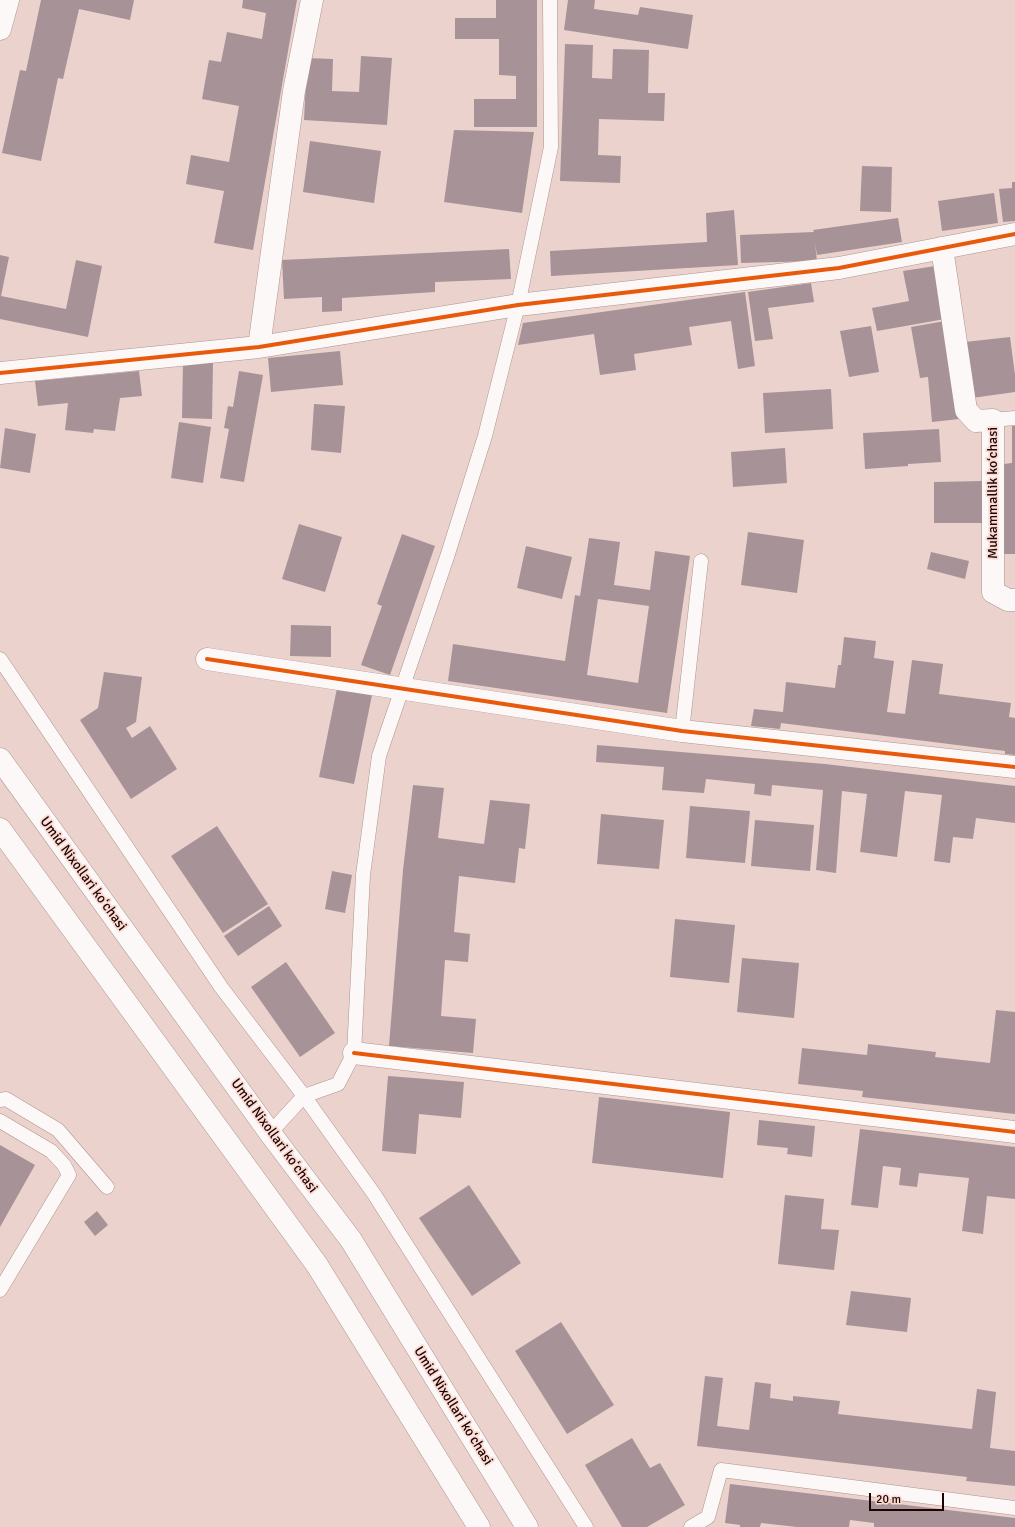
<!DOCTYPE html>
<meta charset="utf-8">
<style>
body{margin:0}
#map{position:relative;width:1015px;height:1527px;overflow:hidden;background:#ebd2cc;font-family:Signika,sans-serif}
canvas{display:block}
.scale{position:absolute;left:869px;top:1493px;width:75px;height:18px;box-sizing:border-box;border:2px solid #1d0402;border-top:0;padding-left:5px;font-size:12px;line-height:14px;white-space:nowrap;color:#1d0402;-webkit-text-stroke:3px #fbdbd4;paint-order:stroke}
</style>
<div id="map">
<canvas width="1015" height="1527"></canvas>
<div class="scale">20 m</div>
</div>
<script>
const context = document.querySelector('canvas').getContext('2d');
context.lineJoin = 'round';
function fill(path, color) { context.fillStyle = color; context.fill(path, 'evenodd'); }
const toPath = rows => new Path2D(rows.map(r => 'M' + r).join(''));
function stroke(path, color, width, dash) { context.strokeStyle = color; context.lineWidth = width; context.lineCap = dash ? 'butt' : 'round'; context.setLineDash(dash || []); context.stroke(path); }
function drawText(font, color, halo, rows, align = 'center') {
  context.font = font + ' Signika,sans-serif'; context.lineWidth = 3.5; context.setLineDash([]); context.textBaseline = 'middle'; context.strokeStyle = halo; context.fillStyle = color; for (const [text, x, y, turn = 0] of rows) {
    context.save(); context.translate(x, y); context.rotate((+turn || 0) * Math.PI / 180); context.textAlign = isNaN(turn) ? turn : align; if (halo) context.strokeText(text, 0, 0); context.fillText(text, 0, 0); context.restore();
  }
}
const building = toPath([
 [41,0,134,0,130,20,79,9,63,79,58,78,41,161,2,153,20,70,26,71],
 [243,0,297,0,253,250,214,243,224,191,186,184,191,155,229,162,239,106,202,99,209,60,221,62,227,32,262,39,266,13,242,8],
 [496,0,537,0,537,127,474,127,474,99,516,99,516,76,499,75,499,39,455,39,455,18,496,18],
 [568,0,595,0,594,9,638,15,640,7,693,15,688,49,564,30],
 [565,44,593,45,592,78,612,79,613,49,649,50,648,93,665,93,664,121,599,119,598,155,621,156,620,183,560,181],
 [361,56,392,58,387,125,304,120,307,58,333,59,332,91,359,92],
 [454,130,534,132,522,213,444,202],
 [310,141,381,151,374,203,303,192],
 [862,166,892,167,891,212,860,211],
 [1012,182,1015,182,1015,221,1003,222,999,189,1012,188],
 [994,193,998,223,942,231,938,201],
 [734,210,738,265,551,276,550,251,707,242,706,213],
 [898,218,902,242,817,255,815,243,817,261,741,263,740,235,814,232,813,230],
 [509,249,511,279,435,282,435,292,342,298,342,311,322,312,322,297,284,299,282,260],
 [0,255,9,257,1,296,66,309,76,260,102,266,88,337,0,319],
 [935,266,945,319,877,331,872,308,909,301,903,271],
 [811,283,814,302,768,308,773,339,755,341,748,292],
 [745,292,755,366,738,369,731,321,689,327,692,345,634,354,636,370,600,375,594,334,518,345,523,323],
 [945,321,954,372,959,419,932,422,928,377,920,378,911,327],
 [871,326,879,372,849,377,840,331],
 [1010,337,1015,375,1015,392,972,398,965,342],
 [340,351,343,385,271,392,268,358],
 [183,362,213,363,212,419,182,418],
 [139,371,142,396,120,398,115,431,94,429,93,433,65,430,68,403,38,406,35,381],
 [239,371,263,375,244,482,220,478,229,429,224,428,228,406,233,407],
 [831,389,833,429,765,433,763,393],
 [314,404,345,406,341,453,311,450],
 [179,422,211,427,203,483,171,478],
 [1012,426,1015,426,1015,554,1003,554,1004,464,1012,463],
 [5,428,36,434,30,473,0,468],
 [939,429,941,462,908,464,908,466,865,469,863,433],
 [785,448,787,483,733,487,731,452],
 [983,481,984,523,934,523,934,482],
 [299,524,342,537,325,592,282,579],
 [748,532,804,540,797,593,741,585],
 [402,534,435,546,390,675,361,665,382,606,377,604],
 [589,538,620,542,614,585,650,590,655,551,690,556,667,713,448,681,453,644,565,661,575,595,580,596],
 [598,599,649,606,638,683,587,675],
 [526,546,572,557,562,599,517,588],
 [931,552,969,561,965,579,927,569],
 [291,625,331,626,331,657,290,656],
 [844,637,876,641,874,658,894,661,887,712,905,714,912,660,943,664,939,694,1011,703,1009,717,1015,718,1015,755,1005,754,1005,751,781,723,780,729,751,726,754,709,783,712,786,682,835,688,838,665,841,665],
 [104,672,142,677,136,722,126,728,132,738,150,726,177,769,131,799,80,720,98,708],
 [337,688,372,695,354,784,319,777],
 [597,745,825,764,1015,786,1015,823,976,818,973,839,953,837,950,863,934,861,942,795,905,791,897,857,860,852,867,794,842,791,836,873,816,870,823,790,772,785,771,796,754,794,755,784,706,779,704,793,662,790,664,767,596,762],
 [413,785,444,788,438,838,484,844,490,800,530,804,525,849,519,848,515,883,459,876,454,932,470,934,468,962,445,960,441,1016,476,1019,473,1053,389,1046,403,870],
 [690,806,750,811,745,863,686,858],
 [601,814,664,820,659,869,597,864],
 [755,820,814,825,810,871,751,866],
 [217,826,268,904,223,933,171,856],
 [332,871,352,875,345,913,325,909],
 [269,906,282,926,238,956,224,936],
 [675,919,735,925,729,983,670,977],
 [742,958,799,963,794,1018,737,1012],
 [286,962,335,1033,300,1057,251,987],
 [996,1010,1015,1012,1015,1114,862,1097,863,1091,798,1084,802,1048,867,1055,868,1044,936,1052,935,1057,990,1063],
 [388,1076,464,1082,461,1118,419,1114,416,1154,382,1151],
 [599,1097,730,1112,723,1178,592,1163],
 [759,1120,815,1126,812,1157,787,1154,788,1148,757,1145],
 [860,1129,1015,1147,1015,1199,987,1196,983,1234,962,1231,969,1178,919,1173,917,1187,899,1185,901,1168,883,1166,878,1208,851,1205],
 [0,1145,35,1165,0,1227],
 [469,1185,521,1263,472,1296,419,1218],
 [785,1195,824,1199,821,1229,839,1230,834,1270,778,1264],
 [97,1211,108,1225,95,1236,84,1222],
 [851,1291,911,1298,907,1332,846,1325],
 [561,1322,614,1405,567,1434,515,1351],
 [705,1376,723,1378,717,1426,749,1430,755,1382,771,1384,770,1398,793,1401,793,1396,840,1401,838,1414,972,1429,977,1389,996,1392,990,1448,1015,1451,1015,1486,966,1481,967,1477,697,1446],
 [632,1438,650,1468,660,1463,685,1505,647,1527,622,1527,585,1465],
 [730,1484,1015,1518,1015,1527,874,1527,874,1523,850,1520,849,1527,797,1527,761,1523,760,1527,740,1527,740,1525,725,1523]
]);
const lane = toPath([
 [993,420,1015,418],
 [0,659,221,987,304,1096,374,1194,586,1527],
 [682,731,701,561],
 [0,1100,6,1099,58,1130,107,1187],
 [0,1121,51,1151,64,1165,69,1175,0,1290],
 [270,1133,304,1096,338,1084,354,1053,363,875,379,756,447,557,485,436,518,305,551,147,550,0],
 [691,1527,708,1517,721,1470,1015,1508]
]);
const street = toPath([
 [0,29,8,0],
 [942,248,966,410,976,421,993,420,993,592,1008,600,1015,600],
 [259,347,294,91,312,0],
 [0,373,259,347,518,305,839,268,1015,234],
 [207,659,682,731,1015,767],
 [354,1053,1015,1132]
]);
const secondary = toPath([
 [0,759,270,1133,351,1240,527,1527],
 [0,829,317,1265,479,1527]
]);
const cycleway = toPath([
 [0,373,259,347,518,305,839,268,1015,234],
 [207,659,682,731,1015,767],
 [354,1053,1015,1132]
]);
const streetNames = [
 ["Mukammallik koʻchasi",993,493,-90],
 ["Umid Nixollari koʻchasi",83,874,54],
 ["Umid Nixollari koʻchasi",274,1136,54],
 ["Umid Nixollari koʻchasi",453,1406,58]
];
fill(building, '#a79298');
stroke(lane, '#ad948f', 15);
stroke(street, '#ad948f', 23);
stroke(secondary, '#ad948f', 23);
stroke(lane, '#fcf8f7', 14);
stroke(street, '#fcf8f7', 22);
stroke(secondary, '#fcf8f7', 22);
stroke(cycleway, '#e8590c', 4);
drawText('14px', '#1d0402', '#fbdbd4', streetNames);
</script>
